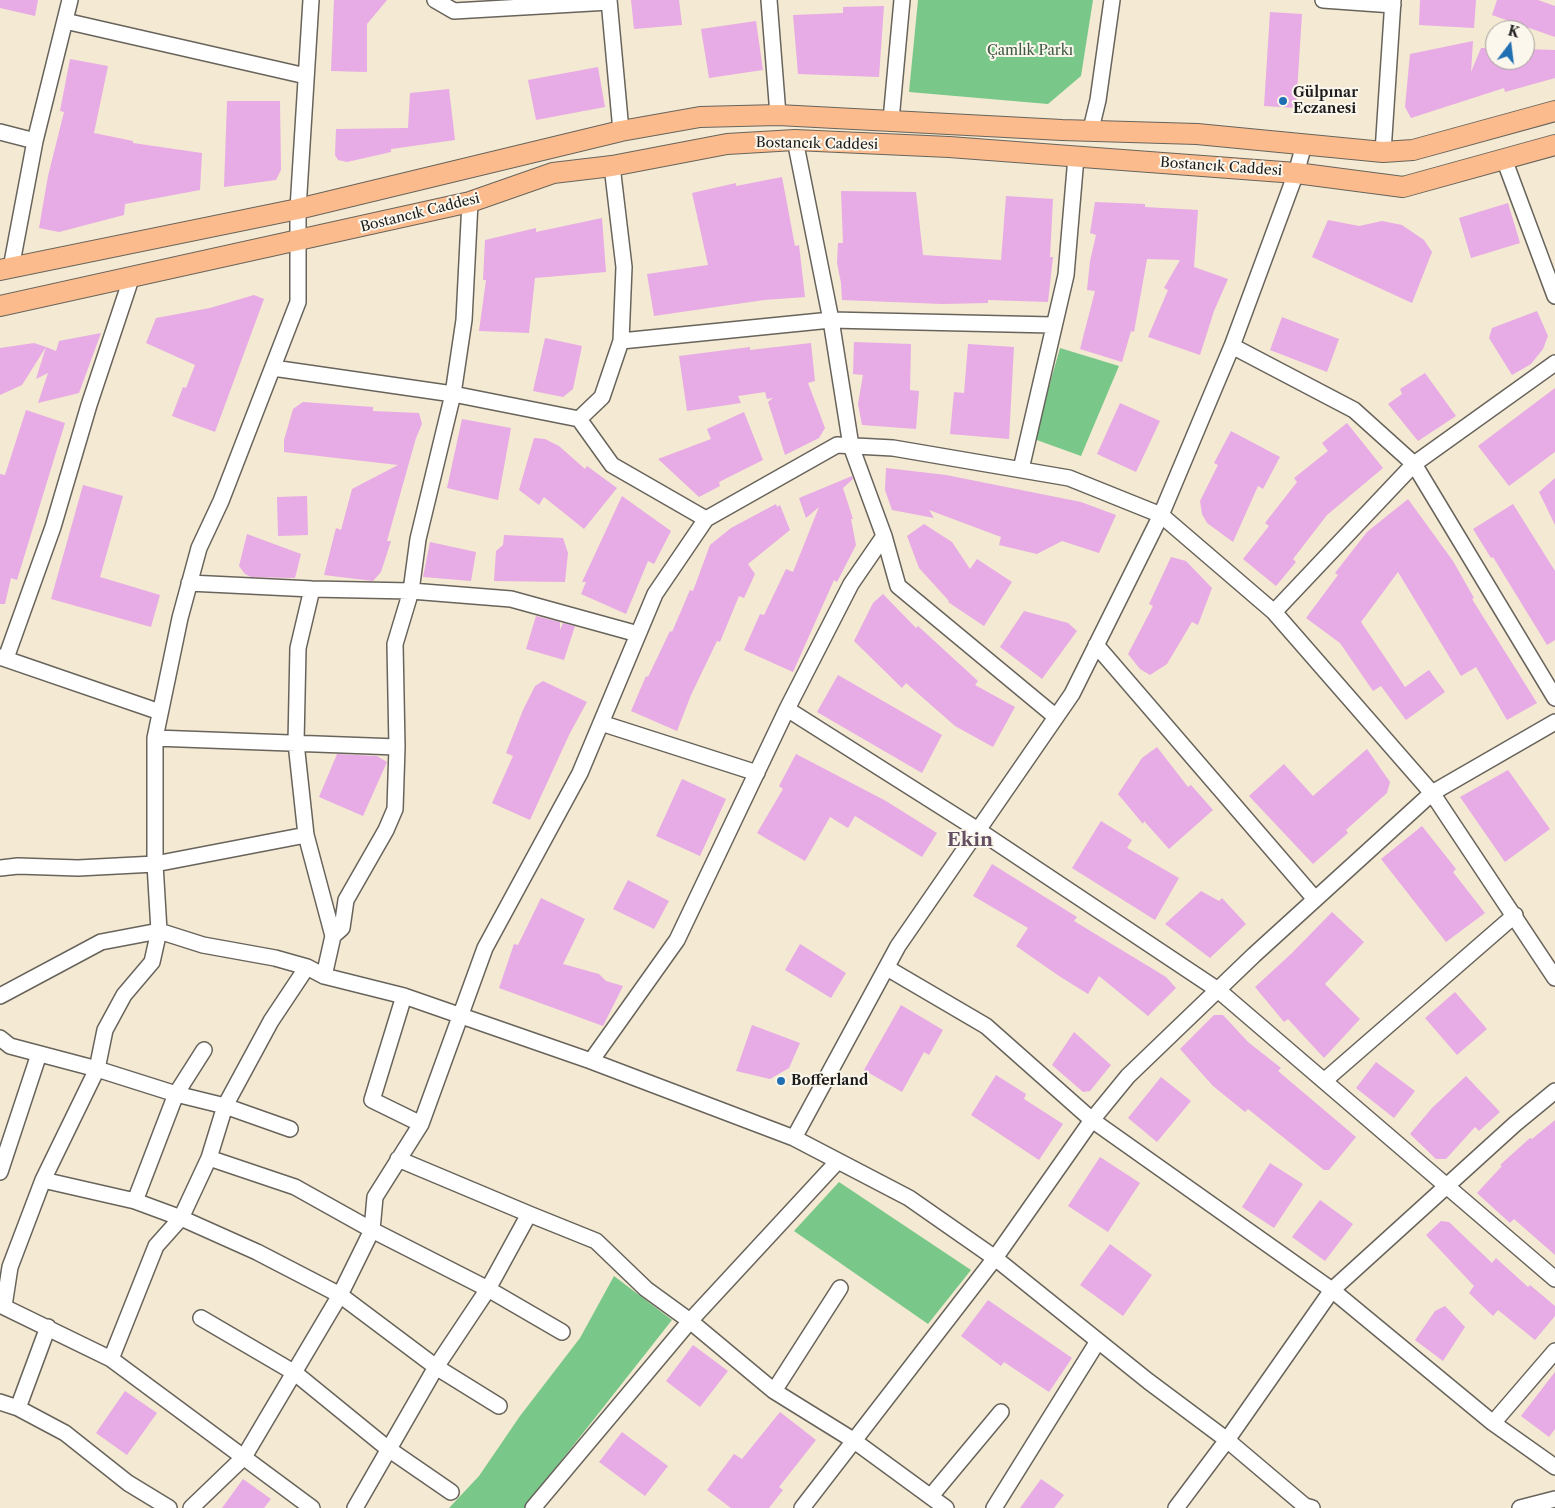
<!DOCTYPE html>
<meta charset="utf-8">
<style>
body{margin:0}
#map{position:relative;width:1555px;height:1508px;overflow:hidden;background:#f4e9d2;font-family:"Libre Caslon Text",serif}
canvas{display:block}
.north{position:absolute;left:1485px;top:20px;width:50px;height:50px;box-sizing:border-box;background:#fbf7ec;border:1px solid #a29f99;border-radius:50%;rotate:15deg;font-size:14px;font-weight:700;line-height:20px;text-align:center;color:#1c1c1c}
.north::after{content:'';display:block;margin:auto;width:18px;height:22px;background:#1f6fb2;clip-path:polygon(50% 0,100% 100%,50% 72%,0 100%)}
</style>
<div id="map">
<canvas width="1555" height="1508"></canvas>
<div class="north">K</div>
</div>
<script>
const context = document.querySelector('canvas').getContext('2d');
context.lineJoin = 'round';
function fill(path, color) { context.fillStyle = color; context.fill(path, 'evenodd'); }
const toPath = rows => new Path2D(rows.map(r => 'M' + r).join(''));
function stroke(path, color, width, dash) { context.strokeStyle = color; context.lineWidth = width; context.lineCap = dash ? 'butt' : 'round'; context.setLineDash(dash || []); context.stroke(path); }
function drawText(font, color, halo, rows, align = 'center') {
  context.font = font + ' "Libre Caslon Text",serif'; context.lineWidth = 4; context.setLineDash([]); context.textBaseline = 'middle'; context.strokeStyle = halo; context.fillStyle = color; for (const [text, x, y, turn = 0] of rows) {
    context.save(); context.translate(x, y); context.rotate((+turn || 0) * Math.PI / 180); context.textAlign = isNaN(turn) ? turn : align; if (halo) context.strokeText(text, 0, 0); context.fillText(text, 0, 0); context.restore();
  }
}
const green = toPath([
 [918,0,1093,0,1081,76,1048,104,909,92],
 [1060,348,1119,366,1081,456,1034,439],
 [839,1182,971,1270,928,1324,794,1231],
 [614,1276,672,1320,524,1508,449,1508,479,1476,520,1416,580,1338]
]);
const building = toPath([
 [0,0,38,0,35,16,0,8],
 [334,0,387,0,367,24,367,72,331,71],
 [631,0,679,0,682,25,634,29],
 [1420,0,1476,0,1474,28,1419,25],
 [1497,0,1538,0,1555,6,1555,37,1492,15],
 [884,6,879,77,798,74,793,15,843,13,843,7],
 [1270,12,1302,14,1296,108,1264,106],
 [756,21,763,70,709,78,701,29],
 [1473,41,1471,72,1481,48,1495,48,1495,60,1525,60,1525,49,1555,50,1555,78,1505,92,1504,88,1411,118,1405,107,1410,54],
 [70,59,108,66,94,133,133,141,133,143,202,153,200,190,125,204,124,215,59,232,39,228,48,176,64,112,60,111],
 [598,67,605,107,536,120,528,80],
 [449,89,455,140,391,149,391,152,347,162,338,160,335,155,336,129,408,128,410,93],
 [227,101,280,101,281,170,276,180,224,187],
 [782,177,795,246,799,245,805,297,764,300,654,316,647,274,708,265,692,193,736,183,736,186],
 [841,191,916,192,923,255,1001,260,1006,196,1053,199,1050,257,1053,257,1048,302,988,300,988,303,942,304,842,300,841,283,837,263,838,243,843,243],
 [1095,202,1145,204,1145,207,1198,210,1194,267,1228,279,1214,311,1200,355,1148,337,1168,290,1164,288,1180,260,1147,259,1134,332,1131,331,1122,362,1080,349,1095,291,1087,290,1090,261,1096,235,1090,233],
 [1508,203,1520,243,1471,258,1459,218],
 [602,218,606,272,535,278,529,333,479,331,486,280,483,280,485,240,536,228,536,232],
 [1328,220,1359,226,1382,221,1402,225,1424,240,1432,252,1412,303,1312,257],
 [254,295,264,299,215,432,172,416,183,387,186,388,195,365,146,343,156,318,210,308],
 [1537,311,1548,336,1543,349,1531,364,1512,375,1489,338,1492,328],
 [1282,317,1339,339,1327,372,1270,350],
 [101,333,79,393,38,403,48,373,36,379,46,347,56,351,59,341],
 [545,338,582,346,573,389,563,397,533,391],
 [854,342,911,344,910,390,919,391,916,429,862,425,858,404,863,375,853,374],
 [34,343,46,347,22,385,0,395,0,348],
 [811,343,815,381,808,383,825,428,819,438,785,455,768,402,773,398,767,399,765,392,738,396,741,403,687,411,679,356,750,347,750,350],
 [968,344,1014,347,1009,439,950,434,954,392,964,393],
 [1425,373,1456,416,1418,441,1388,404,1402,394,1400,389],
 [1555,388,1555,452,1509,486,1478,446],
 [303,402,373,407,373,411,419,413,422,424,416,438,387,541,391,541,381,572,373,581,324,575,336,528,341,530,352,489,398,465,284,452,284,440,293,409],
 [1120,403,1160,421,1136,472,1097,454],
 [26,410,65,423,17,580,11,578,5,604,0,604,0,474,5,475],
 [744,412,763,460,719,482,720,486,699,497,658,459,711,439,707,429],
 [462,419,511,428,498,500,447,488],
 [1347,423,1383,468,1327,515,1293,559,1296,562,1276,586,1243,559,1269,526,1265,523,1297,482,1294,478,1328,451,1322,443],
 [1231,431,1280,457,1263,489,1258,486,1233,542,1207,523,1202,514,1200,501,1218,465,1214,463],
 [534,438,545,439,559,446,585,469,587,466,617,488,584,529,544,497,539,505,519,490],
 [886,468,946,475,1081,502,1116,515,1099,553,1062,541,1037,554,999,545,1001,537,929,510,934,518,892,510,885,490],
 [852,476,853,479,843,488,853,519,851,519,856,545,837,582,834,580,793,672,744,650,760,614,764,615,786,569,793,572,819,507,806,518,799,498],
 [1555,478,1555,525,1539,492],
 [83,485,123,496,100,577,160,595,151,627,51,599],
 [307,496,308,535,278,536,277,497],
 [622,496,671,531,654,564,648,561,626,614,581,594,586,582,582,582],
 [1408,499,1453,561,1474,598,1472,599,1537,703,1507,720,1476,667,1461,676,1398,572,1361,622,1405,687,1429,670,1445,692,1406,720,1381,686,1373,691,1340,643,1306,618,1338,575,1335,573,1367,532],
 [776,504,777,507,780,505,790,530,748,564,755,574,744,598,739,596,720,642,717,641,691,695,677,731,631,711,646,676,648,677,670,631,672,632,690,590,693,591,710,545,731,528],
 [1513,504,1555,571,1555,640,1547,645,1493,557,1491,558,1473,529],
 [924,524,952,542,970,569,977,559,1012,582,984,626,948,602,949,601,919,568,907,536],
 [247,534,301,554,295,578,251,577,245,574,239,566],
 [504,535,563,538,568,553,565,582,494,581,496,551,503,545],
 [430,542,476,552,471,581,423,577],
 [1171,557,1186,561,1212,588,1198,625,1192,622,1167,664,1150,675,1140,669,1128,654,1153,606,1149,604],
 [883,594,916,628,918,626,978,681,975,685,1015,707,993,747,955,726,906,683,902,688,854,641,873,603],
 [1024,611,1068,623,1077,631,1042,679,1000,647],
 [536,616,560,622,560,630,563,623,575,626,564,660,526,649],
 [838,675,942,735,922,773,817,712],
 [543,681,587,702,570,733,530,820,492,803,513,756,506,753,523,710,535,686],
 [1157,747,1188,787,1191,785,1213,810,1169,849,1144,821,1143,824,1118,794,1142,758],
 [1367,749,1390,782,1387,793,1346,830,1348,833,1313,864,1249,796,1284,764,1313,796],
 [337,754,377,756,387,762,363,816,319,797],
 [796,754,886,801,937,833,922,857,855,816,848,828,830,817,805,861,757,833,783,789,779,786],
 [1508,770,1550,829,1505,862,1460,797],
 [682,779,726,799,700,856,656,836],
 [1101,821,1132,840,1127,848,1179,878,1155,920,1072,868],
 [1422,826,1456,869,1453,872,1485,913,1446,942,1381,859],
 [992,864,1077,917,1074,921,1166,977,1176,988,1148,1016,1099,976,1088,994,1059,976,1016,946,1028,928,973,896],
 [628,880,669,901,654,929,613,909],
 [1201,891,1219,901,1222,898,1246,924,1210,958,1165,924],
 [541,898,585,919,563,964,599,974,606,981,623,986,603,1026,499,988,514,944,518,945],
 [1332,912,1364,942,1325,984,1360,1019,1324,1058,1288,1019,1284,1022,1255,987,1292,953],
 [800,944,846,973,831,998,785,970],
 [1455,992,1487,1029,1457,1055,1425,1018],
 [901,1005,943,1030,929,1055,924,1052,902,1092,864,1070],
 [1214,1015,1223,1015,1248,1042,1281,1068,1278,1071,1356,1137,1329,1170,1324,1170,1248,1109,1245,1112,1213,1086,1180,1049],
 [752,1025,800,1043,789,1068,770,1079,736,1071],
 [1074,1032,1111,1065,1090,1091,1083,1092,1052,1065],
 [1376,1062,1415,1091,1394,1118,1356,1088],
 [996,1075,1026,1094,1024,1099,1063,1124,1039,1160,971,1115],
 [1466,1076,1500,1112,1479,1131,1475,1127,1446,1159,1436,1159,1410,1134,1432,1108],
 [1161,1077,1191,1101,1157,1142,1128,1118],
 [1555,1120,1555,1255,1514,1219,1510,1223,1477,1193,1502,1166,1500,1165,1530,1138,1532,1139],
 [1100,1157,1140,1183,1108,1232,1068,1206],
 [1270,1163,1303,1184,1274,1228,1242,1207],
 [1320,1200,1353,1224,1325,1261,1292,1237],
 [1441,1221,1449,1222,1492,1263,1496,1258,1528,1287,1530,1285,1555,1306,1555,1316,1535,1340,1498,1310,1493,1316,1469,1293,1474,1286,1426,1235],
 [1110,1244,1152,1275,1123,1316,1080,1285],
 [988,1300,1072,1358,1049,1392,1004,1362,1001,1366,961,1336],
 [1445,1306,1465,1327,1443,1361,1415,1340,1435,1311],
 [693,1345,728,1371,700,1407,666,1381],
 [1555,1372,1555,1429,1549,1437,1521,1416],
 [125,1391,157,1413,127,1455,96,1433],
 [780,1412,816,1440,779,1487,783,1490,769,1508,731,1508,707,1490,734,1454,742,1459],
 [622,1432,668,1466,645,1496,599,1462],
 [243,1479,271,1499,264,1508,222,1508],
 [1041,1479,1064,1495,1054,1508,1020,1508]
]);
const minor = toPath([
 [435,0,454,11,609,2],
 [609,0,621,131],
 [769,0,778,115],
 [1323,0,1393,5],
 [65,21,306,76],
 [891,120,902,0],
 [1091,129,1098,100,1112,0],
 [0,132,35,141],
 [795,140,831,320,851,446,884,536,898,586,1056,717],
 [1383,152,1393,0],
 [1504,159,1555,296],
 [11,268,35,141,70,0],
 [621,341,831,320,1052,325],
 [1232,346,1354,410,1414,464,1555,698],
 [273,368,453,394,579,419,612,465,706,519],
 [579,419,602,397,621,341,624,267,612,166],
 [1021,469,1066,275,1076,157],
 [189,583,312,589,411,591,511,599,638,634],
 [312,589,298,648,296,743,306,835,333,936,324,976],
 [1274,612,1414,464,1555,363],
 [1096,645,1315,899],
 [0,657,160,712],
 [6,658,53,527,89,405,132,276],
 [787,709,978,830,1218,990,1555,1279],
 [601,723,757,773],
 [155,738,397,747],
 [0,868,18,866,78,868,155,864,306,835],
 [333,936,342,928,346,900,386,830,395,809,397,747,395,644,411,591,418,539,453,394,464,320,470,202],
 [887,968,986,1026,1092,1120,1332,1290,1493,1423,1555,1467],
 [0,996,101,942,159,931,203,945,275,958,307,967,324,976,404,996,591,1061,794,1138,909,1198,995,1258,1148,1381,1227,1440,1305,1506,1312,1508],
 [404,996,372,1100,421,1124],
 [0,1038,10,1046,97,1069,176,1094,225,1106,290,1129],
 [591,1061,677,940,787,709,851,584,884,536],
 [1324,1081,1515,915],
 [794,1138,898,946,1072,694,1161,515,1232,346,1296,173,1304,145],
 [209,1158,295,1187,372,1230,488,1289,562,1332],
 [0,1172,39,1054],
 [43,1180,135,1201,181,1218,257,1252,340,1295,436,1367,499,1406],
 [135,1201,176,1094,204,1050],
 [529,1214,596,1241,646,1289,690,1321,774,1391,853,1440,946,1508],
 [0,1305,111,1359,312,1508],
 [4,1306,10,1267,43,1180,97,1069,105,1030,124,995,152,962,159,931,155,864,155,738,180,618,199,548,221,501,298,302,298,209,311,0],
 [201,1318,295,1373,387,1448,451,1492],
 [111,1359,156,1246,181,1218,209,1158,225,1106,271,1021,307,967],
 [774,1391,840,1288],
 [0,1402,18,1408,65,1433,128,1483,169,1508],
 [18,1408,48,1327],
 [1493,1423,1555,1351],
 [931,1496,1001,1412],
 [191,1508,244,1457,340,1295,372,1230,375,1197,421,1124,485,948,580,773,655,594,706,519,837,445,893,448,1069,478,1161,515,1274,612,1432,793,1555,978],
 [355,1508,436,1367,488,1289,529,1214,398,1159],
 [533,1508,690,1321,838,1161],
 [802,1508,995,1258,1092,1120,1128,1076,1254,955,1432,793,1555,722],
 [994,1508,1098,1341],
 [1176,1508,1227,1440,1332,1290,1515,1124,1555,1091],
 [1520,1508,1555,1499]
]);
const major = toPath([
 [0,270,298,209,621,131,700,117,778,115,1062,130,1197,134,1383,152,1413,150,1555,111],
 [0,306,470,202,553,173,612,166,727,144,795,140,949,147,1296,173,1403,187,1555,145]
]);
const markers = [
 [1283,101,5,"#1f6fb2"],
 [781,1081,5,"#1f6fb2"]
];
const parkNames = [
 ["Çamlık Parkı",1030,51]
];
const poiNames = [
 ["Gülpınar",1293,93],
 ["Eczanesi",1293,109],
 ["Bofferland",791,1081]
];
const streetNames = [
 ["Bostancık Caddesi",817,144,1],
 ["Bostancık Caddesi",1221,167,4],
 ["Bostancık Caddesi",420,213,-14]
];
const districtNames = [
 ["Ekin",970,841]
];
fill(green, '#79c889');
fill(building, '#e7abe5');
stroke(minor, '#68645c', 18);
stroke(major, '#68645c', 22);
stroke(minor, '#fff', 15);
stroke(major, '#fbbb8c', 20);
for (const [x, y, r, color] of markers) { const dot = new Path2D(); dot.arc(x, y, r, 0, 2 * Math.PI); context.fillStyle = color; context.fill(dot); stroke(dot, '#fbf7ec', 2); }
drawText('14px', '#3d5842', '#fbf7ec', parkNames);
drawText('bold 14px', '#1c1c1c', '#fbf7ec', poiNames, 'left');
drawText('14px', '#1c1c1c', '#fbf7ec', streetNames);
drawText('bold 19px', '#634e62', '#fbf7ec', districtNames);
</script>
